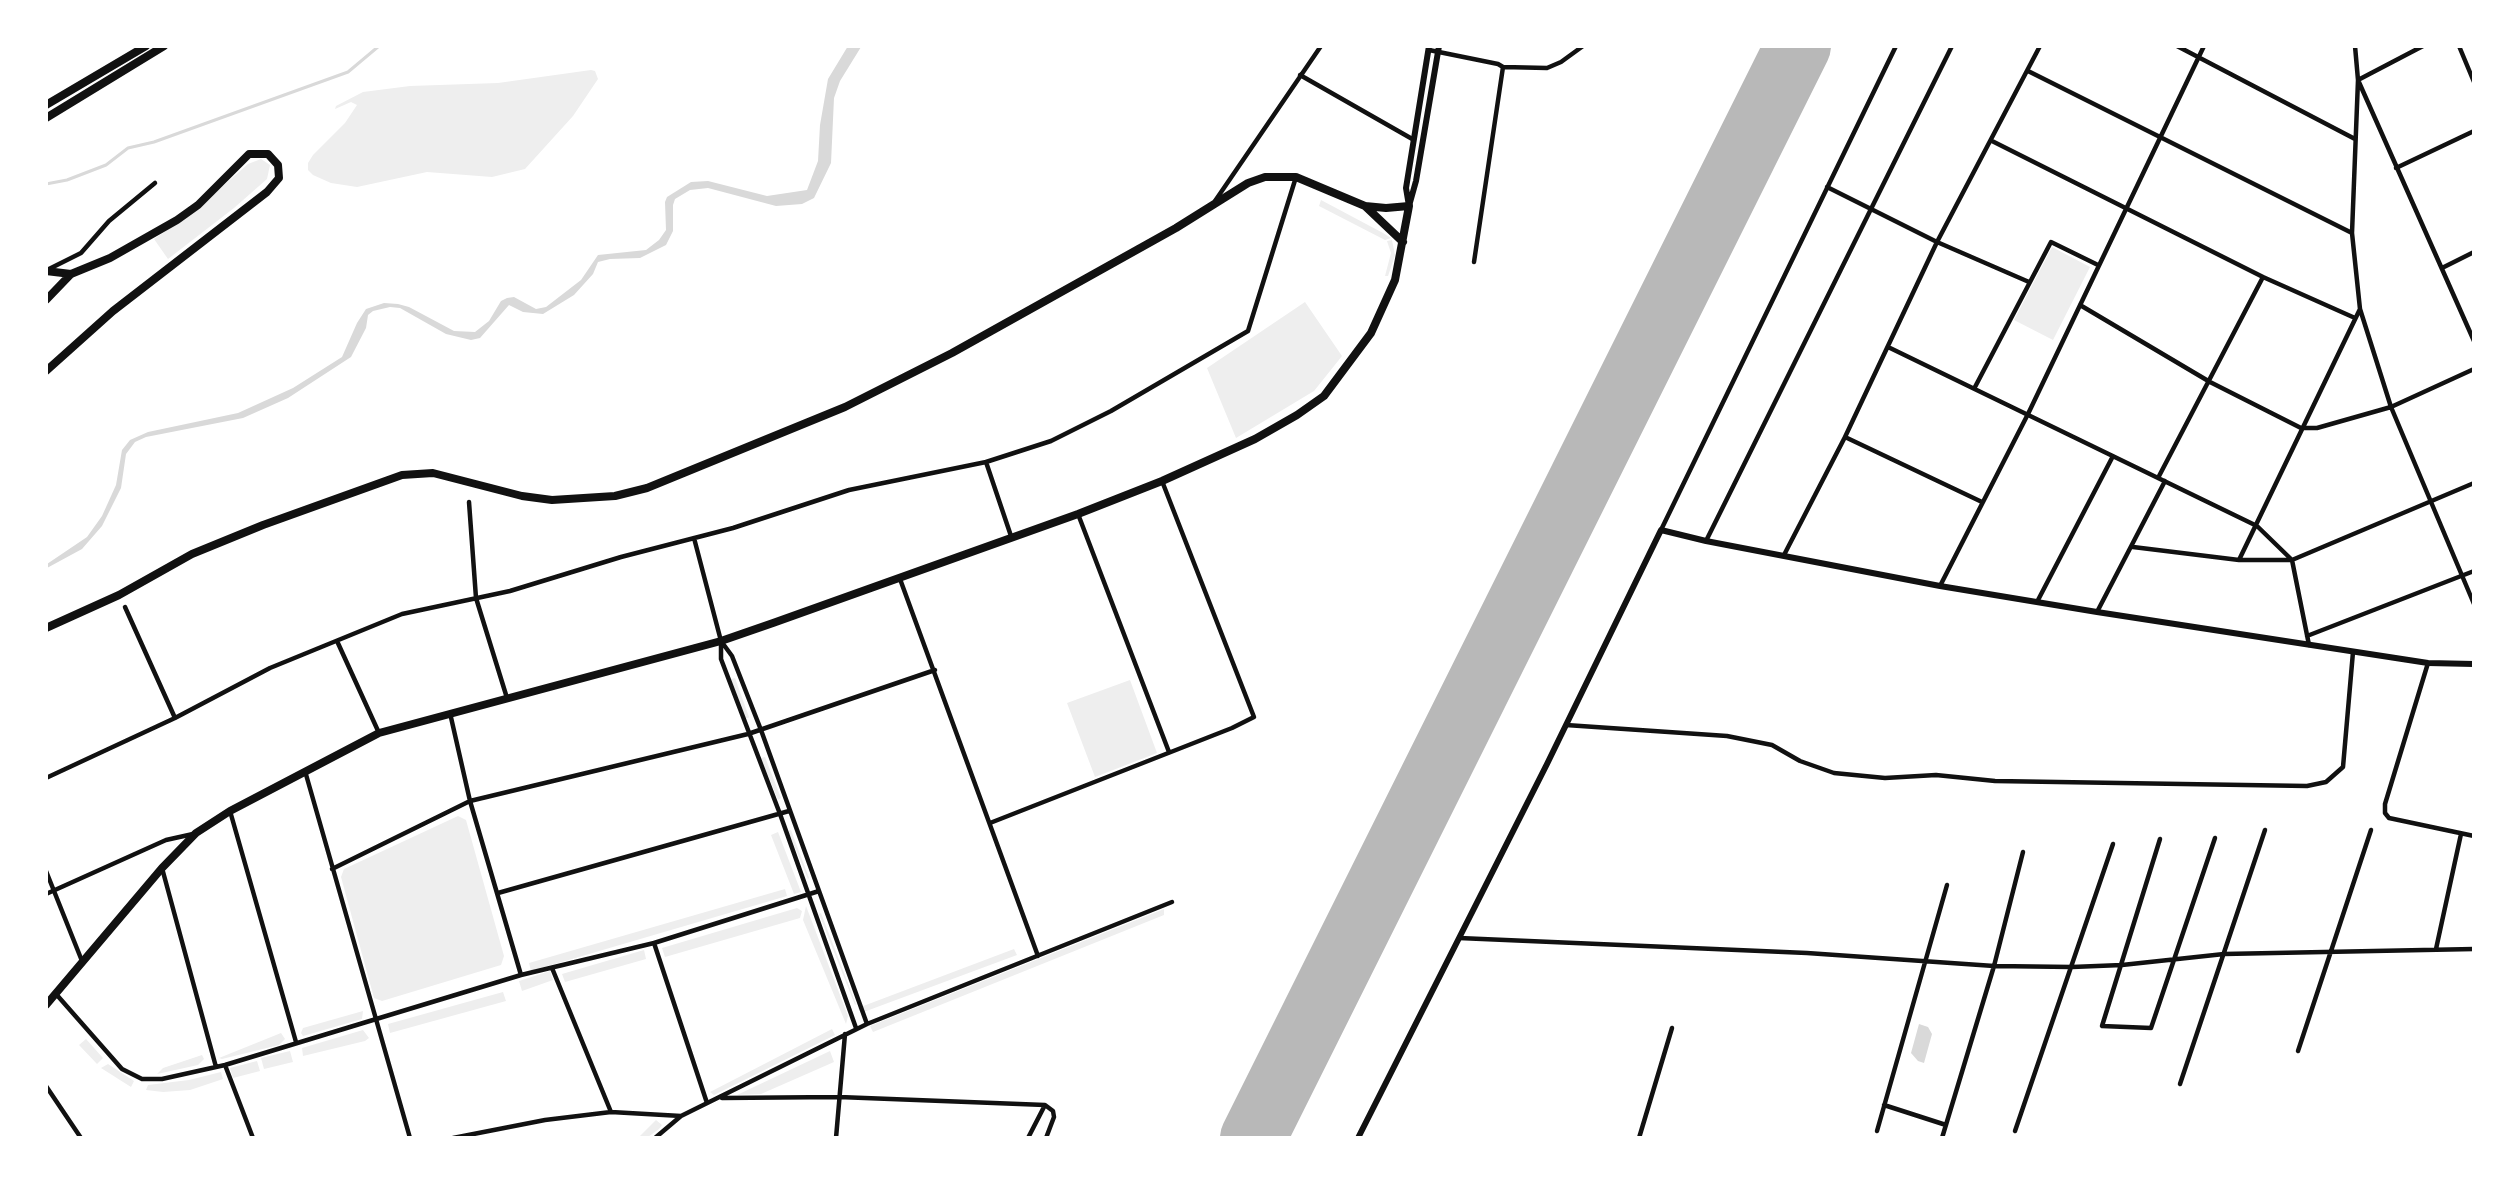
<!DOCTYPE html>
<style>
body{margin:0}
#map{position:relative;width:2520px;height:1184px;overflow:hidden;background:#fff;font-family:"Varela Round",sans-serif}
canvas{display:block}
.frame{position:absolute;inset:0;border:48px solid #fff;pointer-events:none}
</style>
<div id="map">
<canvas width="2520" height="1184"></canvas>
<div class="frame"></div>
</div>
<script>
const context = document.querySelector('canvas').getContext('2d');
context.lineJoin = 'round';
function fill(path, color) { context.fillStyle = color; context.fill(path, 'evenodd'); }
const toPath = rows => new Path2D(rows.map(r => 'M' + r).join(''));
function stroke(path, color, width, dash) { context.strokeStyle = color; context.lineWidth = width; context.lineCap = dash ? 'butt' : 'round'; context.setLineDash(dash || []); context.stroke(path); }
const green = toPath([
 [591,70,595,71,598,79,573,116,525,169,492,177,427,172,357,187,331,183,313,175,308,170,308,163,313,155,345,123,357,105,351,102,335,109,336,106,363,92,410,86,498,83],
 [261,159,270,165,267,179,234,208,168,259,154,239,191,214,248,164],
 [1321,200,1383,233,1391,238,1385,240,1319,206],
 [1392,240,1395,255,1388,276,1385,276,1391,253,1387,241],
 [2052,247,2090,267,2053,340,2014,320],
 [1305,302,1342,356,1314,391,1236,438,1207,368],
 [735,678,749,717,748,718,745,718,731,679],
 [1130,680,1157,753,1095,777,1067,703],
 [765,757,781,798,778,800,761,758],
 [458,816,466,820,504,956,501,965,382,1001,374,998,341,877,344,869],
 [791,830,809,878,808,879,788,831],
 [778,832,801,892,794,894,771,835],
 [785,889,787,896,531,971,529,963],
 [806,906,848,1016,846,1024,803,920],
 [797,908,802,911,800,918,665,957,662,948],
 [1164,909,1164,915,873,1032,870,1026],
 [821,913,856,1004,855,1005,819,914],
 [1014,949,1017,955,861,1013,858,1008],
 [644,950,646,959,565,982,562,974],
 [550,971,553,980,522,991,519,981],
 [503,992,506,1001,390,1033,388,1024],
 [363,1011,362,1019,303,1036,301,1033,303,1028],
 [832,1029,835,1035,714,1095,710,1092],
 [363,1030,369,1038,365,1041,303,1056,302,1048],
 [281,1033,285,1039,279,1045,222,1059,219,1058],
 [86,1039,103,1058,97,1064,79,1045],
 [290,1051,293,1062,264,1069,261,1058],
 [830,1051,834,1062,761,1094,737,1095],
 [202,1055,204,1059,198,1065,157,1074,163,1068],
 [257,1061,260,1071,233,1078,230,1068],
 [108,1064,134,1081,131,1087,101,1068],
 [221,1072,223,1079,190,1090,163,1092,146,1090,148,1085,189,1080],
 [656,1120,662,1125,659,1129,648,1137,639,1137]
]);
const water = toPath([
 [848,46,861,47,840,81,834,98,831,163,814,198,802,204,776,206,708,188,690,190,675,199,673,205,673,231,666,245,640,258,610,259,598,262,593,274,574,295,543,314,523,312,509,305,480,338,471,340,446,334,400,308,390,307,373,311,368,315,366,328,351,357,288,398,243,418,146,437,135,442,126,454,121,488,102,526,82,549,47,568,47,564,87,537,102,516,116,485,122,450,130,440,148,432,238,413,293,388,342,357,357,323,366,309,384,303,398,304,409,307,454,331,475,332,489,321,501,301,507,298,514,297,536,309,546,307,581,280,598,255,646,250,659,240,666,230,665,202,667,197,691,182,708,181,767,196,807,190,818,161,820,125,828,79],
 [1919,1024,1928,1027,1932,1034,1924,1063,1918,1061,1911,1053]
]);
const stream = toPath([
 [46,184,67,180,106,165,128,148,154,142,348,72,379,46]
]);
const runway = toPath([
 [1253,1138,1798,46]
]);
const minor = toPath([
 [2177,46,2355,139],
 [2355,46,2358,80,2352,233,2360,309,2391,407,2474,604],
 [2423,46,2358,80,2474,341],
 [2459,46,2474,82],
 [1429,50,1498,64,1503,67,1474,262],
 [1503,67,1547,68,1561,62,1583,46],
 [2028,71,2352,233],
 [1300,75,1414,140],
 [1992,141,2263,277,2355,318],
 [2396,168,2474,131],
 [1827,187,1937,242,2029,282],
 [1215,201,1321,46],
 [2442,268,2474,252],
 [49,269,81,253,109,221,155,183],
 [2080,305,2210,382,2301,428,2317,428,2391,407,2474,369],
 [1888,347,2257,526,2292,560,2309,645],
 [1975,387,2051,242,2098,265],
 [1845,437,1982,502],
 [986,462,1011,536],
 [2158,478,2263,277],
 [469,502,476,598,507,698],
 [1078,514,1169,752],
 [1661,530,1896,46],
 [694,538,721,641,721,659,780,814,856,1028],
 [1706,541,1952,46],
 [2133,547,2239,560,2292,560,2474,483],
 [1784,555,1845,437,1937,242,2040,46],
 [2239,560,2360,309],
 [900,579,1038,956],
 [1940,586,2028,414,2204,46],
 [2037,602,2113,456],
 [125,607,175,718],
 [2097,612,2165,481],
 [2307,636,2474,571],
 [337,641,379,733],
 [721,641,732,656,761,730,867,1024],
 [2428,663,2385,804,2385,813,2389,818,2474,836],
 [450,713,470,801,521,975],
 [1566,725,1727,736,1772,745,1800,761,1834,773,1885,778,1936,775,1995,781,2307,786,2326,782,2343,767,2353,652],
 [305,771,410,1138],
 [46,778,175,718,270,668,402,614,510,591,621,557,733,528,849,490,986,462,1051,441,1111,411,1248,331,1296,177],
 [230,811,296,1042],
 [990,823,1232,728,1254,717,1162,481],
 [2160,839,2102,1026,2151,1028,2215,838],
 [162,868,216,1067],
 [332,869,470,801,748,734,935,670],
 [46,871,82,961],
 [498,893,789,811],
 [46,894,166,840,193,834],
 [1459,938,1807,953,1994,966,2072,967,2122,965,2224,954,2474,949],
 [654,943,707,1103],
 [2436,949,2461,834],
 [552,968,611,1112],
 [56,994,122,1069,142,1079,162,1079,225,1065,521,975,654,943,819,891],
 [2298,1051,2371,830],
 [225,1065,253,1138],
 [2180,1084,2265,830],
 [46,1086,81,1138],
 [722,1098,839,1097,1045,1105,1053,1111,1054,1117,1046,1138],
 [1884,1105,1946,1125],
 [1877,1131,1947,885],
 [2015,1131,2113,844],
 [453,1138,545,1120,611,1112,681,1116],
 [655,1138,681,1116,867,1024,1172,902],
 [836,1138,845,1034],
 [1028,1138,1045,1105],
 [1639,1138,1672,1028],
 [1942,1138,1994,966,2023,852]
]);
const tertiary = toPath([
 [1409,206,1416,181,1439,46],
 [1409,206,1406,188,1429,46],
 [1358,1138,1547,764,1661,530,1706,541,1940,586,2097,612,2428,663,2474,664]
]);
const trunk = toPath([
 [46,105,146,46],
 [46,118,164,46],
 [1365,206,1403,242],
 [46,271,71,274],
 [46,300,71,274,110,258,177,220,198,205,249,154,268,154,278,165,279,178,267,192,113,311,46,371],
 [46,628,119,595,192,554,263,525,402,475,433,473,522,496,552,500,615,496,647,488,845,407,952,353,1176,228,1248,183,1265,177,1296,177,1365,206,1386,208,1409,206,1395,280,1371,333,1324,396,1297,415,1255,439,1162,481,1078,514,773,623,721,641,379,733,230,811,196,833,162,868,46,1005]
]);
fill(green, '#eee');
fill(water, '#d9d9d9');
stroke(stream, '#d9d9d9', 3);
stroke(runway, '#b8b8b8', 66);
stroke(minor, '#111', 4.5);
stroke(tertiary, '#111', 6);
stroke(trunk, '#111', 8);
</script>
